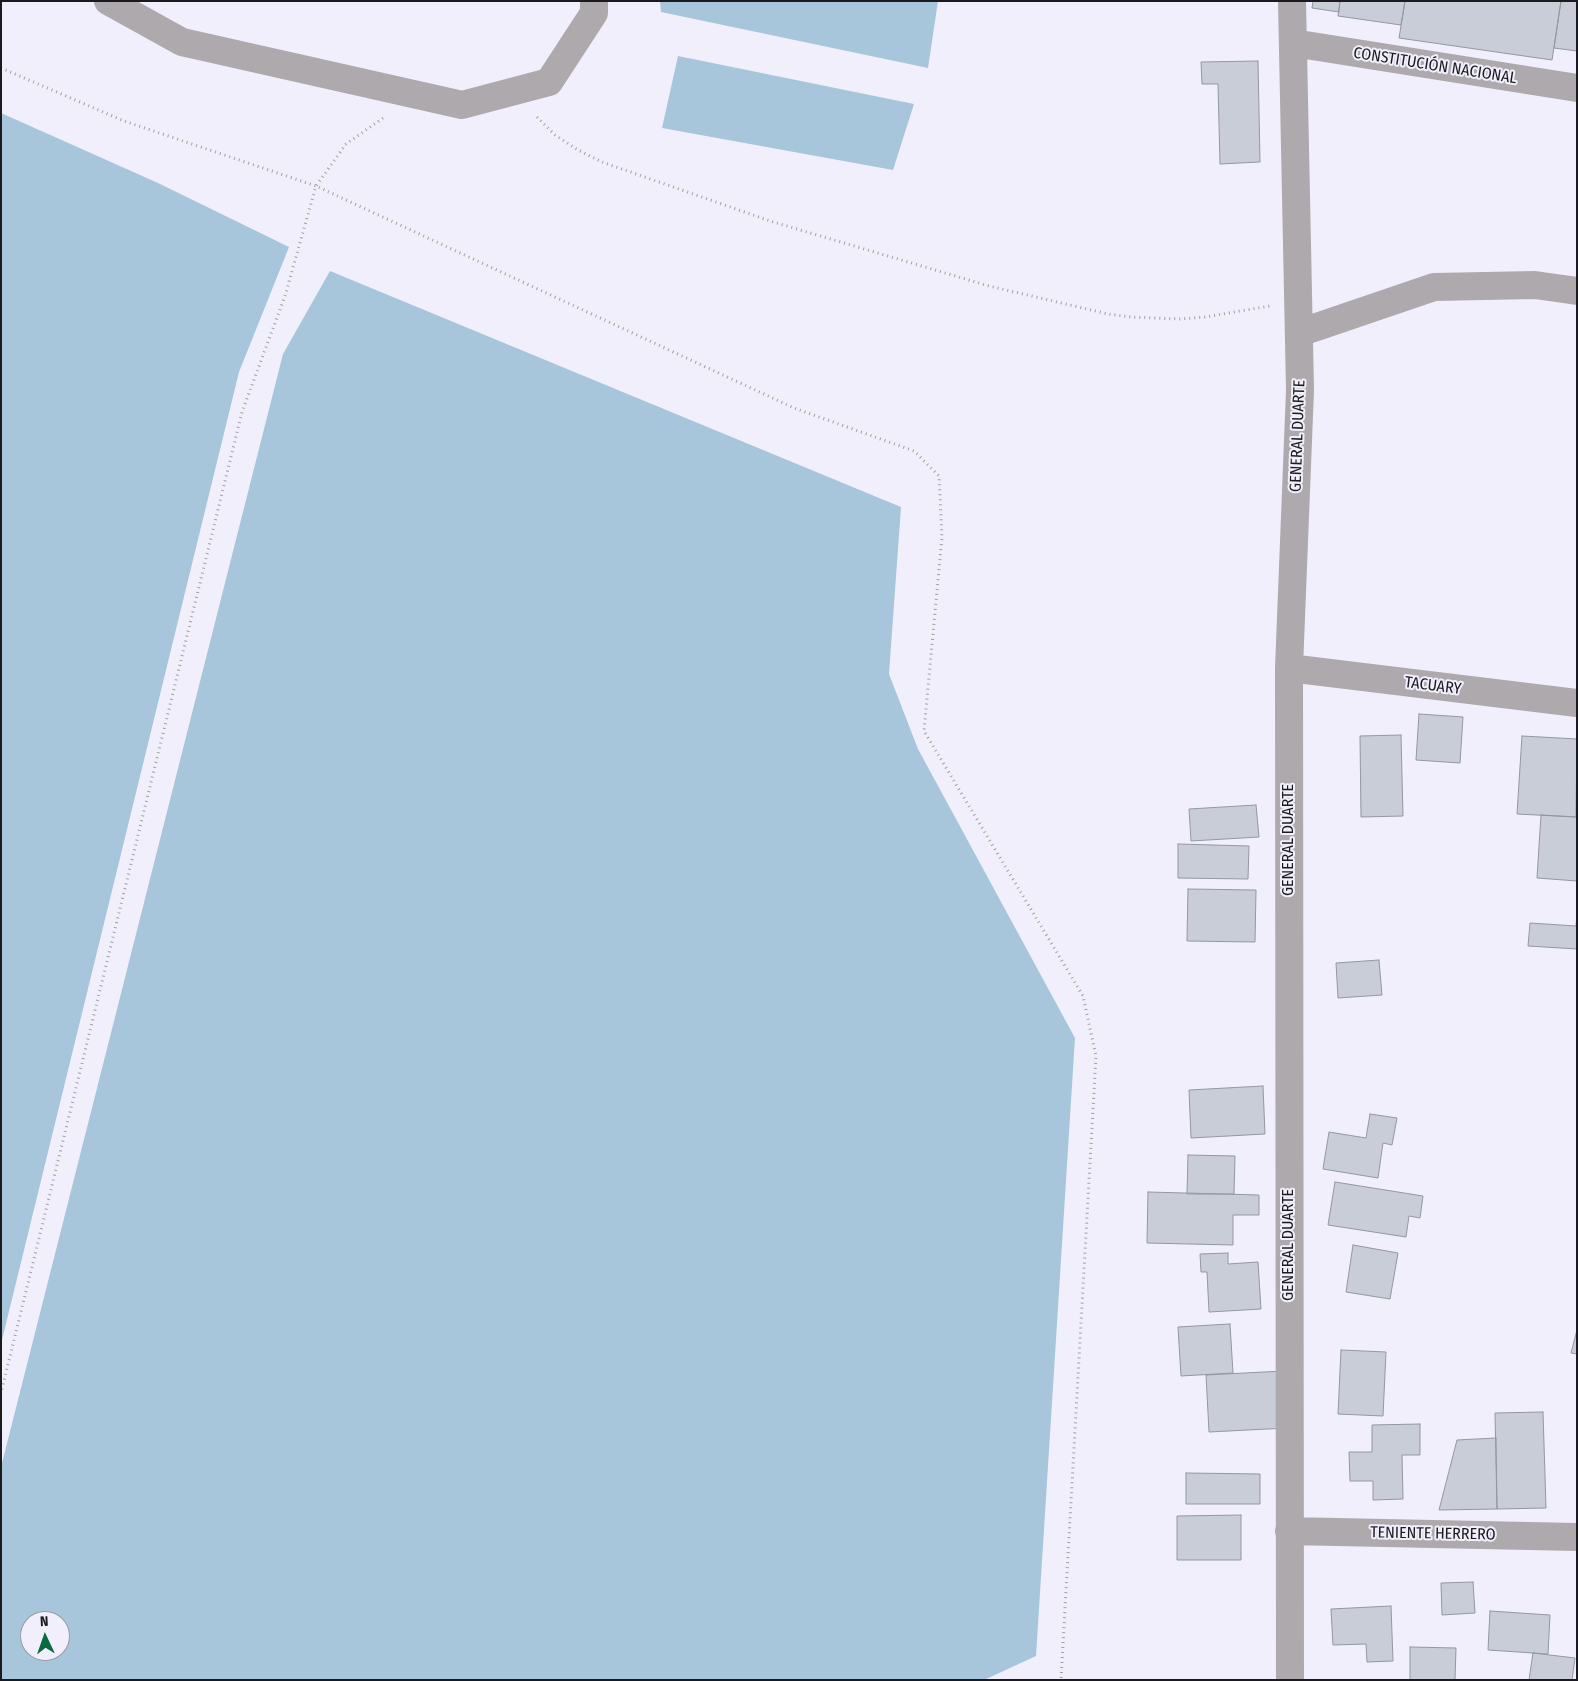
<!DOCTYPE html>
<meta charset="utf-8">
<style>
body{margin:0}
#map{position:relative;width:1578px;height:1681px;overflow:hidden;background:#f1effb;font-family:"Fira Sans Condensed",sans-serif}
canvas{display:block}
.frame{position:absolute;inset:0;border:2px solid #1b1a1f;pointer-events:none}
.north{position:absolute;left:20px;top:1611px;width:50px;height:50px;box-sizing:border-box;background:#f1effb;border:1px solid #9b9aa3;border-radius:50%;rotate:357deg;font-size:14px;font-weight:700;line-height:20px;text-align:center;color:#1b1a1f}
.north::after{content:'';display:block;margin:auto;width:18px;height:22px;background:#086b41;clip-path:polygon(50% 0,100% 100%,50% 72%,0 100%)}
</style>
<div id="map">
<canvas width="1578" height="1681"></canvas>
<div class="frame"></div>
<div class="north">N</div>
</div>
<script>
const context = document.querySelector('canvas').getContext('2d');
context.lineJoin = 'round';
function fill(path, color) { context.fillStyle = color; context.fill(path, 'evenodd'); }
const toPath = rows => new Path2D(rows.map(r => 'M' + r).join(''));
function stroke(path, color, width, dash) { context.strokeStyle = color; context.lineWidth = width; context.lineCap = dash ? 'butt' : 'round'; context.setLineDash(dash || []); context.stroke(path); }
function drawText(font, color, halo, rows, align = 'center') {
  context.font = font + ' "Fira Sans Condensed",sans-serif'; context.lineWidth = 4; context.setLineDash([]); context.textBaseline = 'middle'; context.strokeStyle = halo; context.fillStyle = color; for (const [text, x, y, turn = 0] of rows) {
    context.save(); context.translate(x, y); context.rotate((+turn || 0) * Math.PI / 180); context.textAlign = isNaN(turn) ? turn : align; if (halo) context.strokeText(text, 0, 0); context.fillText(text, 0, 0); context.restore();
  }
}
const water = toPath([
 [660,1,938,1,928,68,661,12],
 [678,56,914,104,893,170,662,128],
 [1,113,158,183,289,247,239,372,1,1344],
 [330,271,901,507,889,674,918,749,1075,1038,1036,1656,984,1680,1,1680,1,1467,283,354],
 [30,1621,60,1621,60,1651,30,1651]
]);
const building = toPath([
 [1313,1,1340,1,1339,12,1312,8,1313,1],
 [1340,1,1405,1,1401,25,1338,16,1340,1],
 [1405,1,1561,1,1552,60,1399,38,1405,1],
 [1561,1,1577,1,1577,51,1554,48,1561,1],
 [1258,61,1260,162,1220,164,1218,84,1202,84,1201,62,1258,61],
 [1419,714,1463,717,1460,763,1416,760,1419,714],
 [1401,735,1403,816,1361,817,1360,736,1401,735],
 [1522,736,1577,739,1576,817,1517,814,1522,736],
 [1256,805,1259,837,1191,841,1189,809,1256,805],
 [1541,815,1577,817,1577,881,1537,878,1541,815],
 [1178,844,1249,846,1248,879,1178,878,1178,844],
 [1188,889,1256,890,1255,942,1187,941,1188,889],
 [1577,914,1577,949,1528,946,1530,923,1576,926,1577,914],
 [1379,960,1382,995,1338,998,1336,963,1379,960],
 [1263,1086,1265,1134,1191,1138,1189,1090,1263,1086],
 [1370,1114,1397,1118,1392,1145,1383,1143,1378,1178,1323,1169,1329,1132,1366,1138,1370,1114],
 [1188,1155,1235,1156,1234,1194,1187,1194,1188,1155],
 [1335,1182,1423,1196,1420,1218,1409,1216,1406,1237,1328,1225,1335,1182],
 [1148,1192,1259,1195,1259,1215,1233,1215,1233,1245,1147,1243,1148,1192],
 [1353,1245,1398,1253,1390,1299,1346,1292,1353,1245],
 [1228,1253,1228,1264,1258,1262,1261,1309,1209,1312,1207,1272,1201,1272,1200,1254,1228,1253],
 [1230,1324,1233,1373,1181,1376,1178,1327,1230,1324],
 [1577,1330,1577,1354,1571,1353,1577,1330],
 [1341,1350,1386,1352,1383,1416,1338,1414,1341,1350],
 [1284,1371,1287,1428,1209,1432,1206,1375,1284,1371],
 [1543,1412,1546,1508,1497,1509,1495,1413,1543,1412],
 [1420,1424,1420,1455,1402,1455,1403,1499,1373,1500,1373,1481,1350,1481,1349,1452,1372,1452,1372,1425,1420,1424],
 [1496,1438,1497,1509,1439,1510,1457,1440,1496,1438],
 [1186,1473,1260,1474,1260,1504,1186,1504,1186,1473],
 [1241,1515,1241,1560,1177,1560,1177,1516,1241,1515],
 [1473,1582,1475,1613,1442,1615,1441,1583,1473,1582],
 [1391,1606,1393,1661,1367,1662,1366,1644,1333,1645,1331,1609,1391,1606],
 [1490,1611,1550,1615,1548,1654,1488,1650,1490,1611],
 [1410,1647,1456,1648,1455,1680,1410,1680,1410,1647],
 [1533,1653,1575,1658,1572,1680,1529,1680,1533,1653]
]);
const path = toPath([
 [1,68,124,121,316,186,285,296,242,412,1,1393],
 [537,117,555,135,578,150,602,162,770,221,989,286,1108,314,1131,317,1179,319,1205,317,1270,306],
 [383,118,346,144,316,186,794,408,914,451,939,476,942,537,924,731,1083,996,1096,1056,1061,1680]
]);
const minor = toPath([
 [108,1,182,42,462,105,549,82,594,13,594,1],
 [1293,43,1577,88],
 [1299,333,1434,287,1535,285,1577,291],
 [1289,668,1577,703],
 [1289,1531,1577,1537],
 [1290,1680,1289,668,1300,390,1292,1]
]);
const streetNames = [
 ["CONSTITUCIÓN NACIONAL",1435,66,9],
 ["GENERAL DUARTE",1298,436,-88],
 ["TACUARY",1433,686,7],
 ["GENERAL DUARTE",1289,840,-90],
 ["GENERAL DUARTE",1289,1245,-90],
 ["TENIENTE HERRERO",1433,1534,1]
];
fill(water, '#a7c6dc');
fill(building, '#c8cdd8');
stroke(building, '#9297a1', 1);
stroke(path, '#a19fa8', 3, [1, 4]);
stroke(minor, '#ada9ad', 28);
drawText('16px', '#1b1a1f', '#f1effb', streetNames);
</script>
